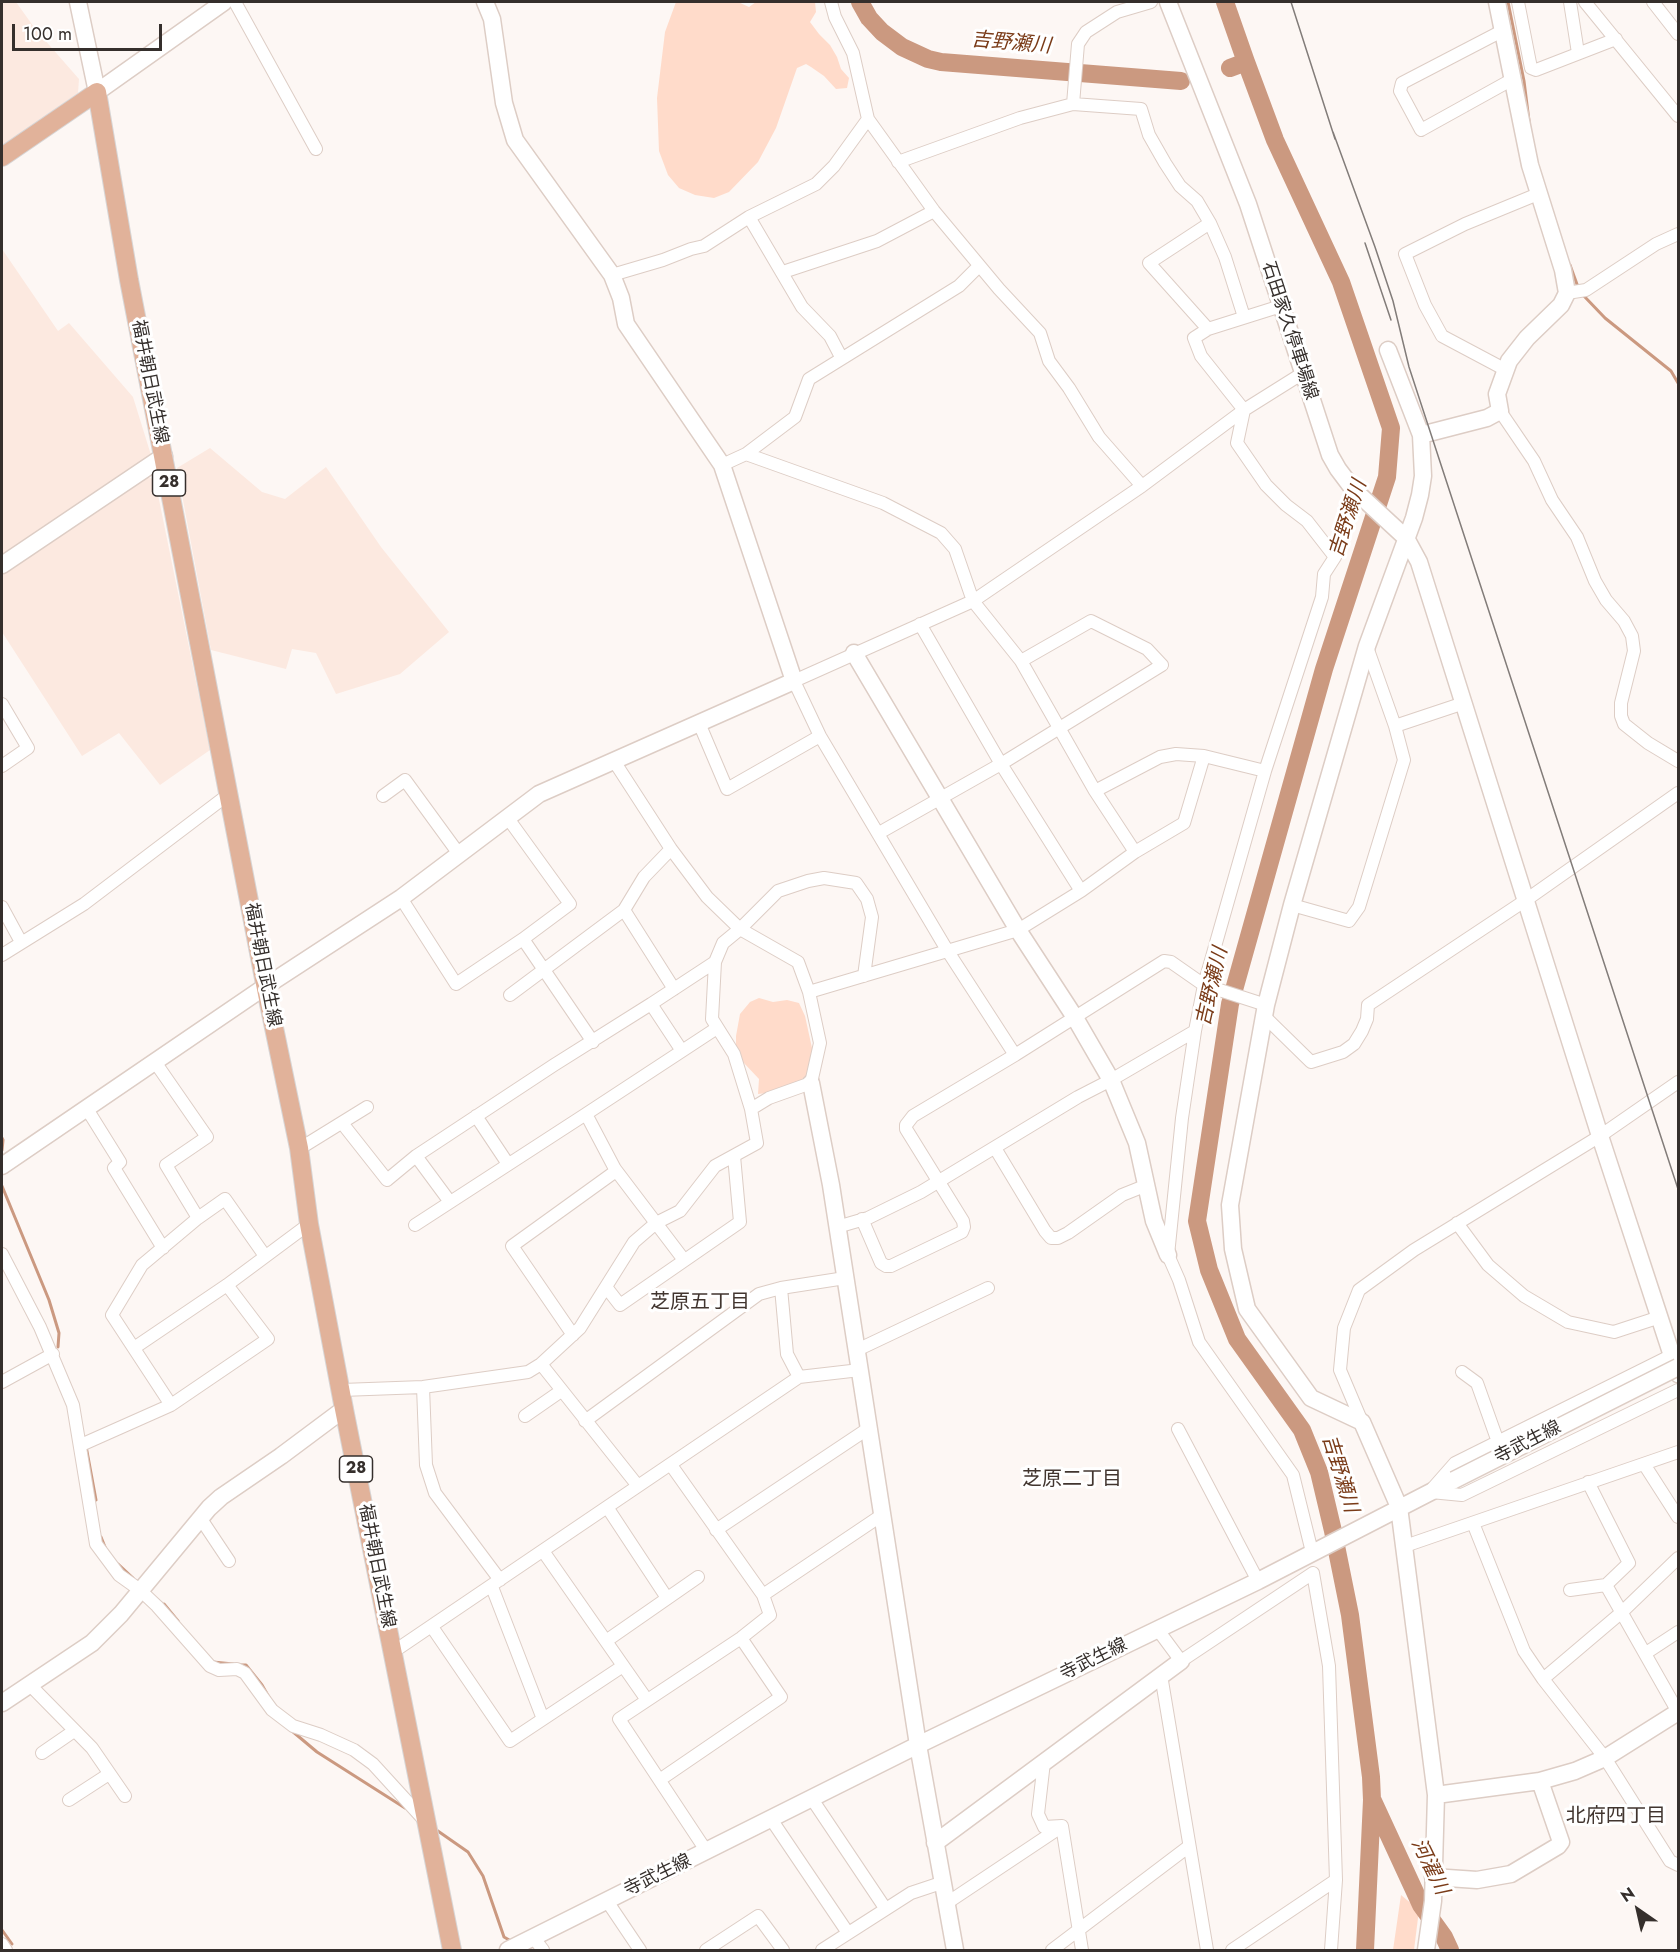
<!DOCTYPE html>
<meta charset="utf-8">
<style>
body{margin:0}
#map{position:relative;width:1680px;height:1952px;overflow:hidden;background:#fdf7f4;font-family:Jost,sans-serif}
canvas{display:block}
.frame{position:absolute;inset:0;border:3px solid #352f2c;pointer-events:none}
.north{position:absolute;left:1608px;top:1880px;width:60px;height:60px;-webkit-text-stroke:4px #fff;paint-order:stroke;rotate:326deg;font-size:16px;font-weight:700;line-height:24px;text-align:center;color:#352f2c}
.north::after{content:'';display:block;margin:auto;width:21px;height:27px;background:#352f2c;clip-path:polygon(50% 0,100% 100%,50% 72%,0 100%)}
.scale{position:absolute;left:12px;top:24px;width:150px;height:27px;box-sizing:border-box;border:3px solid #352f2c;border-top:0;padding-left:8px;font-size:18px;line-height:21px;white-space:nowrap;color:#352f2c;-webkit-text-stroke:4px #fff;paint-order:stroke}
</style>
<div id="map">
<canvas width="1680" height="1952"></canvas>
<div class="frame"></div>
<div class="north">N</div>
<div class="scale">100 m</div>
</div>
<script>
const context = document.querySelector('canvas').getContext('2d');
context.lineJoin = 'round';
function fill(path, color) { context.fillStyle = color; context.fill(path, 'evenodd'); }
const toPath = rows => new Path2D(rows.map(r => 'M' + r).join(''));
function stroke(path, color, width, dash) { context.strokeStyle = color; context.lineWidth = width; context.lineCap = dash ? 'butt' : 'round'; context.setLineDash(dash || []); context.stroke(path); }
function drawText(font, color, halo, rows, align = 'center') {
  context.font = font + ' Jost,"Noto Sans JP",sans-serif'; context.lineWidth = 6; context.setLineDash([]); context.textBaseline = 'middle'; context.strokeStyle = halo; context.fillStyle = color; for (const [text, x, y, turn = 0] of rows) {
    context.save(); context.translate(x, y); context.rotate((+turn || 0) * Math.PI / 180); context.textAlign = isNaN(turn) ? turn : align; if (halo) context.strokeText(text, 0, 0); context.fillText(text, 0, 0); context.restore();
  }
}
const built = toPath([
 [2,2,16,2,36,30,79,79,78,93,2,146],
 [2,249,58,331,69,323,133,397,151,455,2,556],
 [210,448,262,492,285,499,326,467,381,547,449,632,400,674,336,694,316,653,292,649,286,669,211,650,177,468],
 [146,476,155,480,210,750,160,785,119,733,82,756,2,632,2,573]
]);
const green = toPath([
 [676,2,738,2,749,7,756,2,815,2,816,12,810,22,819,34,830,45,837,57,841,69,849,78,847,88,836,89,824,76,811,67,806,64,797,68,776,128,758,162,729,192,714,198,695,195,679,188,668,175,659,151,657,98,665,32],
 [759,998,773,1002,787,1000,799,1003,805,1016,812,1048,812,1062,810,1072,799,1082,767,1093,758,1094,759,1079,743,1062,736,1050,736,1036,740,1014,750,1002],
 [1401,1895,1419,1910,1414,1950,1393,1950]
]);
const stream = toPath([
 [1508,2,1524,81,1529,121],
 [1570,265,1578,287],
 [1583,295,1605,318,1671,371,1678,383],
 [2,1138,3,1140,2,1150],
 [2,1186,49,1300,59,1333,58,1347],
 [86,1446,96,1500],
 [101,1537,105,1547],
 [118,1564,133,1578],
 [164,1604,178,1621],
 [213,1662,233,1664],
 [240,1665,246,1665,262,1685,270,1699],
 [292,1731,317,1752,405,1808],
 [435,1829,468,1852,483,1876,504,1937,511,1941],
 [2,1930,12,1944]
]);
const river = toPath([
 [860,2,869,18,882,32,902,47,928,59,941,62,1181,81],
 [1225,2,1246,62],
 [1230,68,1246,62,1275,140,1341,282,1391,428,1387,477,1324,669,1230,1004,1197,1221,1209,1270,1237,1339,1302,1430,1319,1472,1333,1531,1350,1615,1371,1777,1372,1800,1365,1950],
 [1373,1801,1421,1905,1444,1937,1450,1950]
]);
const street = toPath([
 [235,2,316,149],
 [831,2,835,17,853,53,868,119,934,211,999,289,1040,333,1049,361,1069,388,1099,437,1142,486],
 [1518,2,1531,68,1536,70,1616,39],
 [1570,2,1578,53],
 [1585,2,1678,116],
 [1653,2,1678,34],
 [1502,31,1402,83,1400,91,1421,130,1513,79],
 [1073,104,1078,44,1086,32,1117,12,1151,2],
 [898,162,1020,118,1073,104,1141,109,1149,135,1165,163,1180,186,1197,201,1210,223,1225,257,1244,317],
 [749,217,802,307,830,336,841,357],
 [783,272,877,241,934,211],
 [612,275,663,260,691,249,704,246,749,217,816,184,834,166,868,119],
 [1567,293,1586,290,1656,244,1678,234],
 [1281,306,1208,329,1194,338,1201,356,1244,410,1237,443,1266,485,1286,505,1307,521,1335,557,1324,574,1322,597,1265,771,1204,985,1195,1031,1182,1118,1168,1255,1179,1280,1199,1342,1293,1475,1312,1552],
 [1208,329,1149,263,1210,223],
 [1506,370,1442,336,1425,305,1405,254,1465,224,1538,194],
 [1500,411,1534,461,1552,500,1577,537,1595,581,1606,600,1624,621,1632,636,1634,651,1621,703,1621,716,1624,724,1648,743,1678,761],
 [746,454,883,503,941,533,955,549,973,601,1021,661,1095,791,1135,852],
 [722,465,746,454,795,417,809,379,959,286,979,266],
 [920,624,1001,764,1081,891],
 [2,704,28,748,2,766],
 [699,723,727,789,820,736],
 [1395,726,1464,703],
 [1095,791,1160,757,1176,754,1204,756,1265,771],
 [383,796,405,780,459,854],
 [507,817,570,904,523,939],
 [879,833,1001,764,1162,665,1147,649,1091,621,1021,661],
 [401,898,456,984,523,939,593,1042],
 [1292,905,1349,921,1359,907,1404,760,1395,726,1367,647],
 [2,907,21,942],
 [624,910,674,989],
 [2,955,84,904,229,794],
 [715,962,712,1019,734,1054,751,1109],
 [809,992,1018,930,1081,891,1135,852,1184,823,1204,756],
 [510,995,624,910,644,877,671,849],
 [651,1004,715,962,723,943,740,929,778,891,808,881,824,878,856,883,867,899,872,917,864,976],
 [1266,1005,1204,985,1171,962,1164,961,1015,1055,947,950,820,736,794,681,973,601,1142,486,1244,410,1303,373],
 [1264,1016,1311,1062,1343,1052,1354,1044,1362,1031,1367,1019,1368,1005,1526,900,1678,793],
 [682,1051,717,1028],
 [155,1062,207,1137,166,1165,198,1218],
 [87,1109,120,1162,114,1168,163,1248],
 [476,1116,508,1164],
 [342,1123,387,1180,416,1156,554,1065,651,1004,682,1051,586,1114,615,1169,684,1260],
 [995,1148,1045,1231,1051,1238,1058,1238,1068,1233,1122,1195,1147,1185],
 [299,1149,367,1107],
 [416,1156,450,1202],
 [862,1219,881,1263,886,1266,891,1266,962,1232,964,1227,963,1221,906,1129,906,1125,913,1116,1015,1055],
 [1457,1223,1488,1265,1524,1296,1568,1322,1614,1332,1660,1317],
 [415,1225,586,1114],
 [837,1227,868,1218,921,1192,1078,1097,1111,1080,1195,1031],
 [2,1254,40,1327,73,1405,96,1544,119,1575,140,1590,157,1606,210,1666,219,1670,237,1669,245,1673,272,1710,293,1726,321,1735,354,1750,373,1764,425,1821],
 [606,1287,620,1305,740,1222,734,1156],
 [573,1335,512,1246,616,1171],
 [134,1348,227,1285,309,1224],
 [857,1350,988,1288],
 [541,1364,638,1486],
 [1462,1372,1477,1383,1498,1442],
 [799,1377,787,1354,781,1288,845,1278],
 [2,1382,53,1354],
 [423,1387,426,1465,435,1493,500,1580],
 [342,1390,423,1387,528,1372,541,1364,580,1328,634,1242,656,1223,680,1211,715,1166,757,1143,751,1109,769,1098,811,1083,820,1043,809,992,798,962,740,929,707,897,671,849,614,761],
 [171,1405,112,1315,142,1265,198,1218,225,1199,265,1256],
 [525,1416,561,1391],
 [585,1421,759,1294,781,1288],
 [1362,1422,1340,1370,1344,1328,1359,1290,1414,1250,1600,1136,1678,1082],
 [1178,1429,1258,1581],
 [81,1445,171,1405,268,1339,227,1285],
 [1644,1464,1678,1517],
 [671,1465,763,1595,770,1615,741,1638,619,1719,707,1852],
 [1433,1488,1455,1463,1672,1355],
 [1431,1492,1462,1495,1678,1390],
 [607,1507,667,1598],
 [201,1519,229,1561],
 [1473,1523,1524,1651,1543,1679,1605,1758,1670,1861,1678,1865],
 [716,1530,869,1428],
 [1405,1546,1678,1452],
 [543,1551,647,1700],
 [1606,1585,1678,1712],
 [492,1587,543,1719],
 [1570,1590,1606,1585,1629,1563,1588,1482],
 [763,1595,882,1515],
 [432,1627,510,1741,623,1666],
 [1158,1630,1181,1661,1313,1573,1329,1666,1336,1880,1331,1950],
 [606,1641,698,1577],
 [393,1652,799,1377,860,1370],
 [1646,1653,1678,1632],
 [1161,1675,1207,1950],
 [1543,1679,1622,1612,1678,1558],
 [30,1685,92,1748,125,1796],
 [42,1753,74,1731],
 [1044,1762,1038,1814,1044,1827,1062,1826,1082,1950],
 [661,1779,781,1697,741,1638],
 [812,1799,885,1908],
 [69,1800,109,1774],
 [771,1819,848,1933],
 [607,1901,640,1950],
 [947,1903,1061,1827],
 [533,1937,543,1950],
 [2,1944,6,1950],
 [706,1950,758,1916,783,1950],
 [822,1950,911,1893,944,1882],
 [1052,1950,1188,1847],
 [1232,1950,1336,1880]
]);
const secondary = toPath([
 [78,2,97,92,224,2],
 [1168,2,1248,204,1330,455,1338,469,1353,489,1406,538,1419,562,1600,1136,1678,1374],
 [1388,350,1421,435,1423,476,1420,495,1414,518,1367,646,1292,905,1266,1005,1230,1205,1233,1249,1247,1309,1311,1398,1362,1422,1399,1507,1436,1795,1433,1901,1426,1950],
 [1421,435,1487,418,1500,411,1497,394,1509,361,1527,338,1561,305,1567,293,1563,270,1530,165,1497,2],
 [2,565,164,456],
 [854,653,1018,930,1074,1016,1111,1080,1137,1143,1154,1221,1168,1255],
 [811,1083,831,1185,918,1745,955,1950],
 [2,1166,266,986,401,898,539,794,794,681,722,465,626,324,621,298,612,275,515,140,504,103,492,19,485,2],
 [2,1703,92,1643,121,1614,209,1508,221,1497,281,1456,344,1409],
 [1436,1795,1540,1781,1575,1771,1605,1758,1678,1712],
 [935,1843,1181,1661],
 [1433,1877,1477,1880,1511,1874,1558,1846,1561,1842,1540,1781],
 [508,1950,918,1745,1258,1581,1454,1480]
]);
const primary = toPath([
 [2,157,97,92,129,280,267,994,299,1148,309,1224,344,1409,452,1950]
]);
const tram = toPath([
 [1291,2,1335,139],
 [1333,132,1375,247,1393,301,1409,367,1678,1189],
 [1365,243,1391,320]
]);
const secondaryBridge = toPath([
 [1454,1480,1678,1367]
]);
const shields = [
 [169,483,33],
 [356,1469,33]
];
const shieldNames = [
 ["28",169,483],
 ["28",356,1469]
];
const streetNames = [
 ["石田家久停車場線",1289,331,72],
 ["福井朝日武生線",149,382,79],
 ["福井朝日武生線",262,965,79],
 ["寺武生線",1528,1443,-27],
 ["福井朝日武生線",376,1566,79],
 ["寺武生線",1094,1660,-26],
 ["寺武生線",658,1876,-26]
];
const waterNames = [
 ["吉野瀬川",1011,44,5],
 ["吉野瀬川",1349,519,-72],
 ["吉野瀬川",1213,987,-77],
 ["吉野瀬川",1339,1474,73],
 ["河濯川",1429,1867,64]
];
const neighbourhoodNames = [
 ["芝原五丁目",700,1303],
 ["芝原二丁目",1072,1480],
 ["北府四丁目",1616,1817]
];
fill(built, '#fce9e0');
fill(green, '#ffdbca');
stroke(stream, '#cb9980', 3);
stroke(river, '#cb9980', 18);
stroke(street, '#ddcdc5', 14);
stroke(secondary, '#ddcdc5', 19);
stroke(primary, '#d7d5d5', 20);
stroke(street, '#fff', 12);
stroke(secondary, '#fff', 16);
stroke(primary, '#e1b29a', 18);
stroke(tram, '#827c79', 1.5);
stroke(secondaryBridge, '#ddcdc5', 19, []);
stroke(secondaryBridge, '#fff', 16);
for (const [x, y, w] of shields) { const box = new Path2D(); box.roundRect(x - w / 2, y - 13, w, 26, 4.5); context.fillStyle = '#fff'; context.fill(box); stroke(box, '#352f2c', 1.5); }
drawText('bold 16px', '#352f2c', null, shieldNames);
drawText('18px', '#352f2c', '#fff', streetNames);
drawText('italic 20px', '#7a3b18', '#fff', waterNames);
drawText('20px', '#41352f', '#fff', neighbourhoodNames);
</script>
